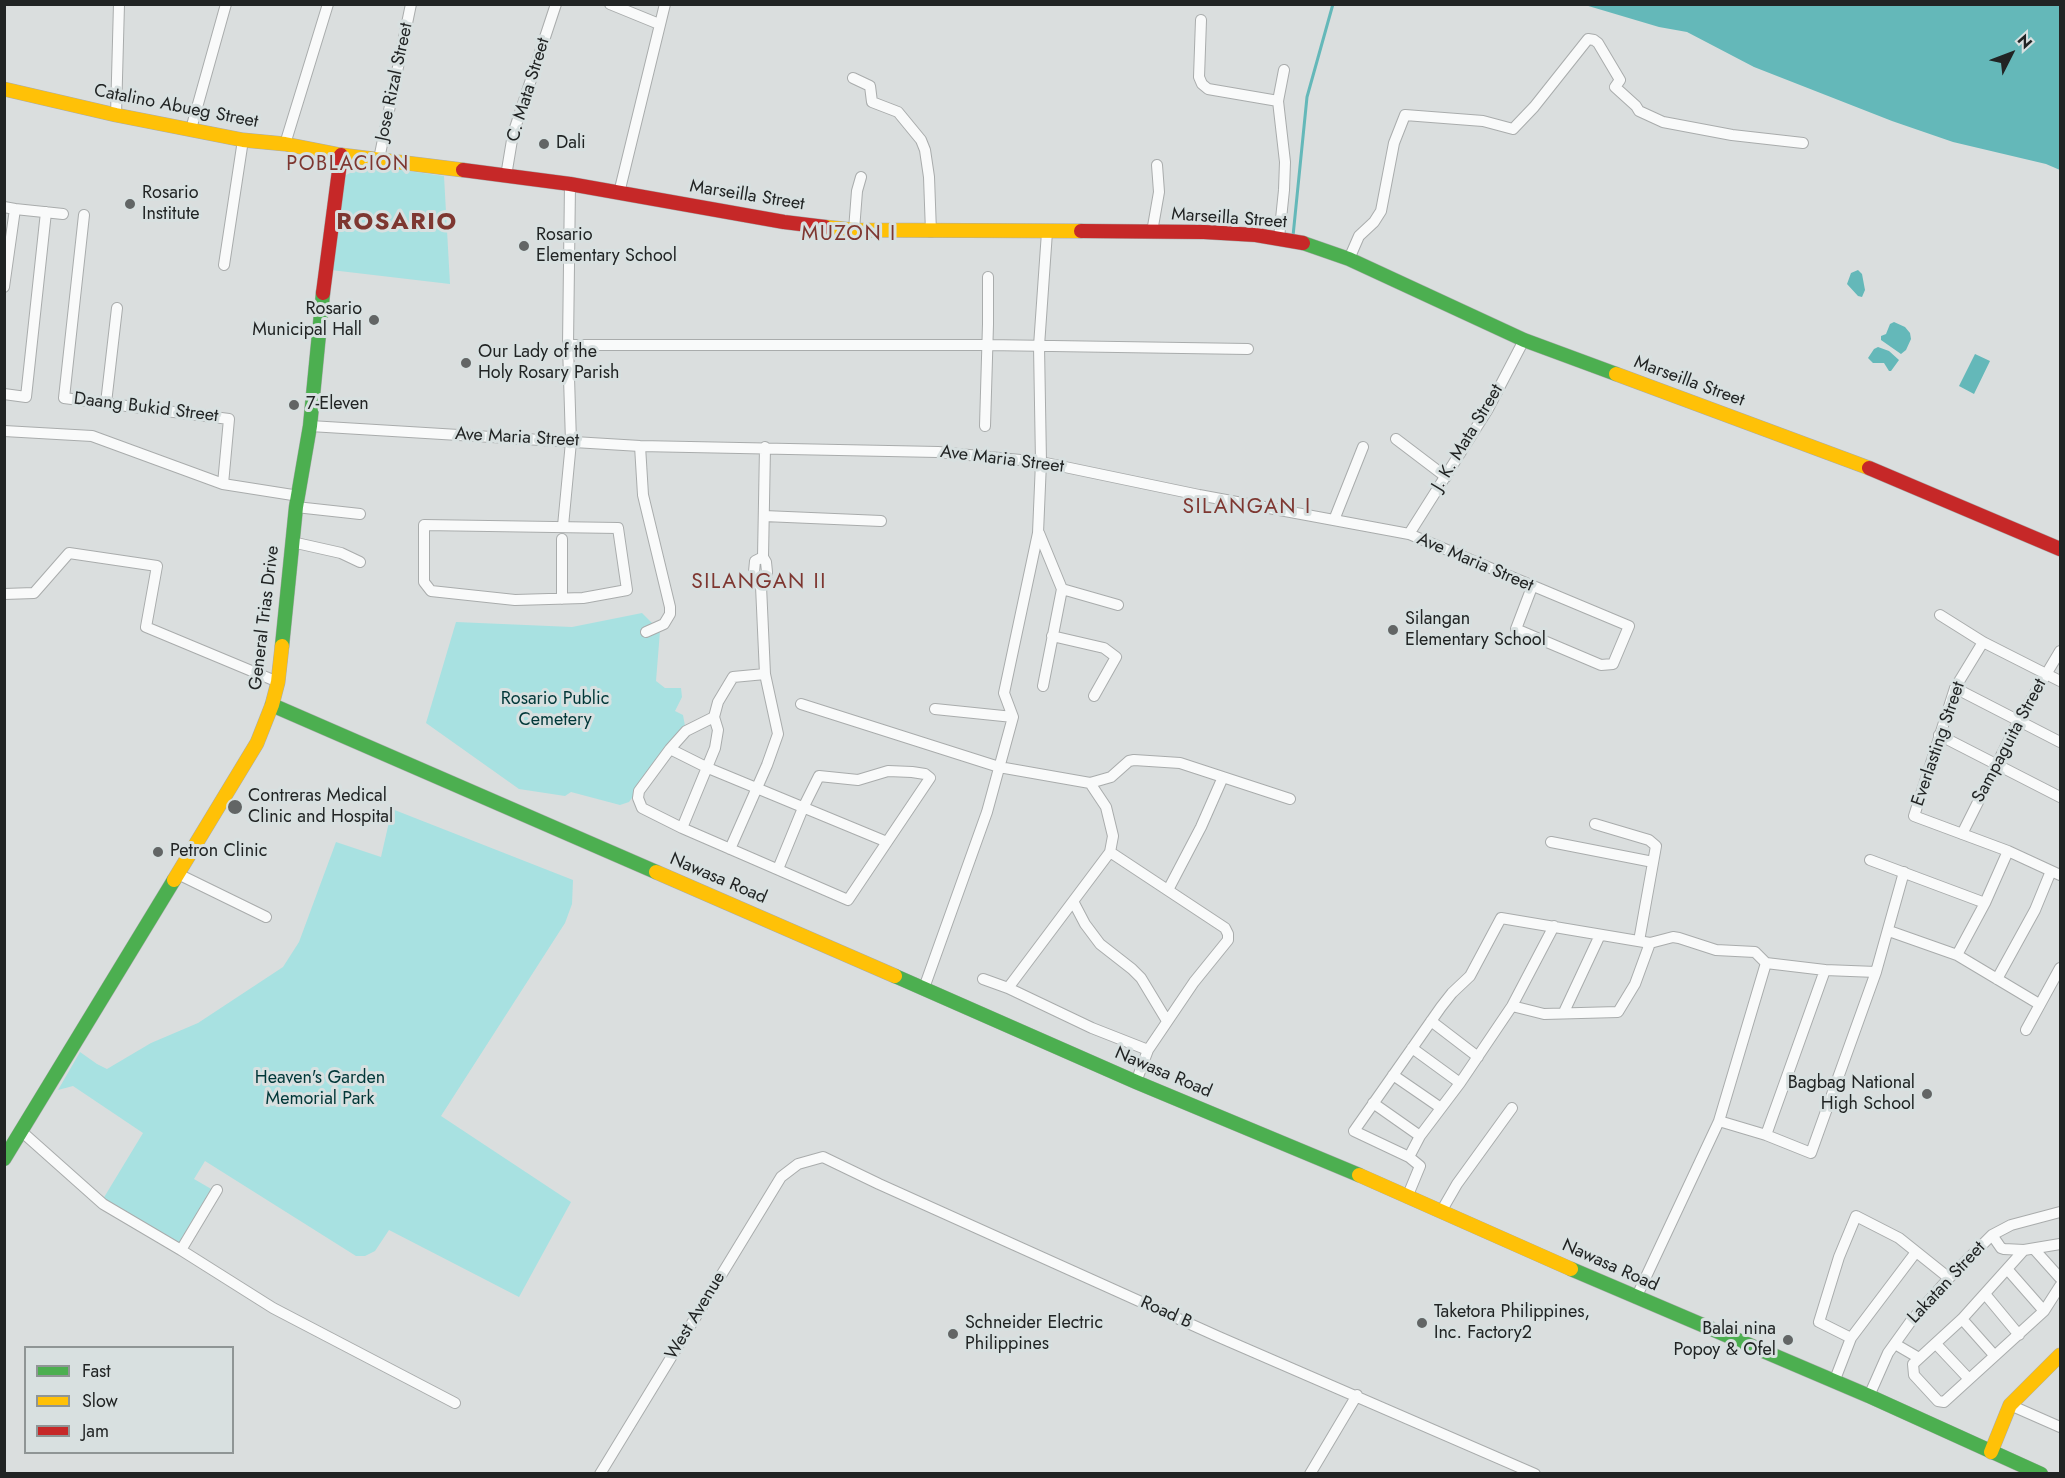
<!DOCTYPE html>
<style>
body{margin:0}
#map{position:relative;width:2065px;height:1478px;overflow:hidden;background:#dadede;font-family:Jost,sans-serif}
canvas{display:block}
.frame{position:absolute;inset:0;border:6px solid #212424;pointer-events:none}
.legend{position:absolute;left:24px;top:1346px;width:210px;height:108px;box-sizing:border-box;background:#d8e0e0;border:2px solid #8f9595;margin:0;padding:8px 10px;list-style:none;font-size:18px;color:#212424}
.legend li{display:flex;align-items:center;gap:12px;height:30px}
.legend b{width:30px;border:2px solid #8f9595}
.north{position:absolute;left:1981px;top:24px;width:60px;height:60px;-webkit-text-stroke:4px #d8e0e0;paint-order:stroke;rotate:48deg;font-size:16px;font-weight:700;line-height:24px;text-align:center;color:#212424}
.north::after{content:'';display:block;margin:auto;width:21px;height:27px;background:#212424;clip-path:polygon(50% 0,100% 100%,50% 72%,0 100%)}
</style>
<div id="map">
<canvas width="2065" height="1478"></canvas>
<div class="frame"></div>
<ul class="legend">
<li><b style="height:8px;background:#4caf50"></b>Fast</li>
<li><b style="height:8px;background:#ffc107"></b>Slow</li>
<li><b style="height:8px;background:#c62828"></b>Jam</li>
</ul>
<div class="north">N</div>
</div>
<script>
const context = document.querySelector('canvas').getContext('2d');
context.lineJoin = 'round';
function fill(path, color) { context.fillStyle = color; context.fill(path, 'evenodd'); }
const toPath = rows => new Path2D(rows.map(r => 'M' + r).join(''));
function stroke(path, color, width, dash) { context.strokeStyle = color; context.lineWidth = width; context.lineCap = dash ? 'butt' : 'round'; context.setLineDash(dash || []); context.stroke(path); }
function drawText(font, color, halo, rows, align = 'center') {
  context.font = font + ' Jost,sans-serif'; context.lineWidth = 6; context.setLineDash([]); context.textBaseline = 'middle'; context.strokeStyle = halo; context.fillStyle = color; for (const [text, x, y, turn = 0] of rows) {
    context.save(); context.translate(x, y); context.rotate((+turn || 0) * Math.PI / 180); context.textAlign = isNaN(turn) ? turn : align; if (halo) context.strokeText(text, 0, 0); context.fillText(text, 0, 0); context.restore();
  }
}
const green = toPath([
 [379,167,444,176,450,284,331,270,346,175,356,170],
 [642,613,660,631,656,681,665,688,681,688,682,697,675,711,683,715,685,726,629,802,620,805,571,792,565,796,519,789,426,723,456,622,572,627],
 [392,809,573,880,572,904,565,923,441,1116,571,1202,519,1297,389,1230,375,1251,365,1256,356,1256,205,1161,194,1179,213,1190,181,1245,103,1199,143,1133,73,1086,58,1090,80,1052,97,1064,107,1069,151,1043,198,1023,283,967,299,942,336,842,381,857]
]);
const water = toPath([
 [1585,5,2060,5,2060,170,2046,164,1953,142,1892,121,1754,67,1687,32,1659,27],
 [1858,270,1862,274,1865,290,1862,297,1858,296,1847,284,1851,273],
 [1894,322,1905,327,1910,333,1911,339,1906,350,1901,354,1881,340,1881,336,1886,334,1890,324],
 [1878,347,1889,351,1899,360,1891,371,1889,371,1884,363,1873,363,1868,358,1874,349],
 [1975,354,1990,361,1974,394,1959,386]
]);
const stream = toPath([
 [1293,236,1307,97,1333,4]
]);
const street = toPath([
 [610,4,659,24],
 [1201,20,1199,77,1202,84,1208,89,1278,101,1285,162,1284,190,1279,238],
 [853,78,870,86,872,102,898,112,921,140,925,150,929,177,931,232],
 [1278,101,1284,70],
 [116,115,119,4],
 [191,129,226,4],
 [285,144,328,4],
 [379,159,411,4],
 [506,176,513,134,556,4],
 [619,193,665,4],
 [4,207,15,209,4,287],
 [15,209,63,214],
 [84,215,64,398,229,419,223,484,299,496],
 [854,230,857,191,861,177],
 [1152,232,1159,192,1157,165],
 [1349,259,1359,236,1374,222,1381,211,1394,143,1405,115,1483,121,1513,129,1534,107,1588,39,1594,40,1598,43,1620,80,1615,87,1636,106,1639,111,1663,122,1732,135,1803,143],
 [224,265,243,140],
 [568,345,987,345,1248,349],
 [4,394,26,397,46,212],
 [106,403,117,308],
 [310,426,640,446,938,452,1041,462,1199,495,1409,534,1629,626,1613,664,1601,665,1516,629,1532,587],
 [985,426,988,324,988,277],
 [4,431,92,436,223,484],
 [1396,439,1446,477],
 [640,446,643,495,670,607,670,614,664,624,646,632],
 [296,507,360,514],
 [764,516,881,521],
 [1334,520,1363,447],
 [424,525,618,528,627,590,583,598,515,600,431,591,424,582,424,525],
 [563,526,571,442,568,345,570,184],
 [1039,533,1062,589,1118,605],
 [1409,534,1488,409,1524,340],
 [292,542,341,553,360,562],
 [763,557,765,447],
 [761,586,755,582,754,572,755,561,763,557,766,562,767,572,766,582,761,586,765,674],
 [4,594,34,593,69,553,157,566,146,627,278,682],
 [562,599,562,539],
 [1940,615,1983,642,2060,681],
 [1052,636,1104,648,1116,657,1094,696],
 [1983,642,1955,688,1914,816,2008,851,2060,875],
 [1043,686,1062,589],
 [1955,688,2060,742],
 [801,704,999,767,1090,783,1106,807,1113,836,1110,852,1008,988],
 [935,709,1013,717],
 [714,717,686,731,670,749,639,791,638,798,642,808,682,828,848,900,930,778,925,774,912,772,888,771,858,780,819,776,803,808,778,869],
 [1939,735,2060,797],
 [670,749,708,768,887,842],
 [1090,783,1111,777,1129,761,1134,760,1180,763,1290,799],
 [1595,824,1649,840,1656,846,1639,941],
 [682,828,715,748,718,730,714,717,718,702,733,677,765,674,778,734,767,765,730,849],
 [1962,834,2019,720,2060,651],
 [1551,842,1653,862],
 [1110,852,1225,928,1228,934,1228,940,1194,982,1148,1050,1136,1082],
 [1870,860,1985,903],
 [178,874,266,917],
 [1168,890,1201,827,1223,777],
 [1074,903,1085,924,1100,944,1132,969,1141,978,1167,1021],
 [1889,931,1957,955,2039,1004],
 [1650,943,1673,937,1679,938,1716,950,1755,952,1766,963],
 [1957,955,1985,903,2008,851],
 [1825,970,1876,972],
 [983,979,1008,988,1092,1028,1148,1050],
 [1997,979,2035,910,2051,871],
 [924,988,987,812,1013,717,1004,693,1038,533,1041,462,1039,346,1047,232],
 [1564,1012,1600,935],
 [1431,1021,1478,1057],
 [2026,1030,2060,968],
 [1412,1048,1460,1083],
 [1393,1075,1441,1108],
 [1373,1103,1420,1136],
 [1719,1121,1766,1135,1811,1153,1876,972,1904,872],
 [21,1131,103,1204,181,1250,273,1308,455,1403],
 [1409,1157,1420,1136,1460,1083,1512,1006,1554,926],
 [1408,1195,1420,1166,1409,1157,1354,1131,1441,1007,1452,993,1470,976,1501,918,1650,943,1635,984,1618,1012,1544,1014,1512,1006],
 [1442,1210,1457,1184,1512,1108],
 [1992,1235,2001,1248,2004,1249,2024,1250,2060,1244],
 [2034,1249,2060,1278],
 [181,1250,217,1190],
 [2024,1250,1962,1319,1913,1364,1914,1375,1938,1401,1944,1402,2044,1311,2060,1286],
 [2008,1270,2044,1311],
 [1985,1294,2019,1335],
 [1636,1298,1719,1121,1766,963,1825,970,1766,1135],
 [1962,1319,1994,1355],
 [1851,1338,1819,1322,1839,1257,1856,1216,1899,1238,1949,1278],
 [1895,1344,1919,1358],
 [1936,1344,1969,1379],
 [1834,1382,1851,1338,1916,1252],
 [1869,1396,1888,1353,1911,1321,1949,1278,1992,1235,2011,1225,2060,1212],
 [2010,1405,2060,1427],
 [600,1474,781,1177,798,1164,823,1157,879,1184,1219,1337,1535,1474],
 [1310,1474,1357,1395]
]);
const fast = toPath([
 [1303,243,1349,259,1524,340,1616,374],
 [282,646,296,507,310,426,323,293],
 [272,705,656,872],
 [895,976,1136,1082,1359,1175],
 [4,1159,174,880],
 [1571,1269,1869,1396,2041,1474]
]);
const slow = toPath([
 [4,89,116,115,243,140,285,144,341,155,463,170],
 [825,227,854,230,1081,231],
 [1616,374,1869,468],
 [656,872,895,976],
 [174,880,257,743,272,705,278,682,282,646],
 [1359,1175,1571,1269],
 [1991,1452,2010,1405,2060,1355]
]);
const jam = toPath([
 [463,170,570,184,784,222,825,227],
 [1081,231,1204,232,1256,235,1303,243],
 [323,293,341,155],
 [1869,468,2060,549]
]);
const markers = [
 [544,144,6,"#626565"],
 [130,204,6,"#626565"],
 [524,246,6,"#626565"],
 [374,320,6,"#626565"],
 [466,363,6,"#626565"],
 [294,405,6,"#626565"],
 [1393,630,6,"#626565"],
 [235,807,8,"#626565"],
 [158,852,6,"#626565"],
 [1927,1094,6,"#626565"],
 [1422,1323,6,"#626565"],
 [953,1334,6,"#626565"],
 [1788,1340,6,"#626565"]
];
const streetNames = [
 ["Jose Rizal Street",395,82,-78],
 ["C. Mata Street",529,90,-73],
 ["Catalino Abueg Street",176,107,11],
 ["Marseilla Street",747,196,9],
 ["Marseilla Street",1229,219,4],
 ["Marseilla Street",1689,382,20],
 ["Daang Bukid Street",146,408,7],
 ["Ave Maria Street",517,438,3],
 ["J. K. Mata Street",1468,438,-59],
 ["Ave Maria Street",1002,460,7],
 ["Ave Maria Street",1475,563,23],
 ["General Trias Drive",265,618,-83],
 ["Sampaguita Street",2010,741,-62],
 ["Everlasting Street",1939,744,-71],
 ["Nawasa Road",718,879,23],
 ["Nawasa Road",1163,1073,23],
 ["Nawasa Road",1610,1266,24],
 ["Lakatan Street",1947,1283,-47],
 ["Road B",1166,1313,24],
 ["West Avenue",696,1316,-59]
];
const poiNames = [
 ["Dali",556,144],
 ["Rosario",142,194],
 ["Institute",142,215],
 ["Rosario",536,236],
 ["Elementary School",536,257],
 ["Rosario",362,310,"right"],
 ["Municipal Hall",362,331,"right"],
 ["Our Lady of the",478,353],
 ["Holy Rosary Parish",478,374],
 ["7-Eleven",306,405],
 ["Silangan",1405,620],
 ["Elementary School",1405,641],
 ["Contreras Medical",248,797],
 ["Clinic and Hospital",248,818],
 ["Petron Clinic",170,852],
 ["Bagbag National",1915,1084,"right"],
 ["High School",1915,1105,"right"],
 ["Taketora Philippines,",1434,1313],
 ["Inc. Factory2",1434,1334],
 ["Schneider Electric",965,1324],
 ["Philippines",965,1345],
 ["Balai nina",1776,1330,"right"],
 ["Popoy & Ofel",1776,1351,"right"]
];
const parkNames = [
 ["Rosario Public",555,700],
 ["Cemetery",555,721],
 ["Heaven's Garden",320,1079],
 ["Memorial Park",320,1100]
];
const neighbourhoodNames = [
 ["POBLACION",348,165]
];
const quarterNames = [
 ["MUZON I",849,235],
 ["SILANGAN I",1247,508],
 ["SILANGAN II",759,583]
];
const districtNames = [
 ["ROSARIO",397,223]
];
fill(green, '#a8e1e1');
fill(water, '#64b8b9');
stroke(stream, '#64b8b9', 3);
stroke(street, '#a9acac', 12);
stroke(fast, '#a9acac', 15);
stroke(slow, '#a9acac', 15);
stroke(jam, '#a9acac', 15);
stroke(street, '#f9fafa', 10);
stroke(fast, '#4caf50', 14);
stroke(slow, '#ffc107', 14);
stroke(jam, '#c62828', 14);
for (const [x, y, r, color] of markers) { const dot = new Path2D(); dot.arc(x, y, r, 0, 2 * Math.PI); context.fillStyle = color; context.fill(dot); stroke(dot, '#d8e0e0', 2); }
drawText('18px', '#212424', '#d8e0e0', streetNames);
drawText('18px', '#212424', '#d8e0e0', poiNames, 'left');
drawText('18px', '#003738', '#d8e0e0', parkNames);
context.letterSpacing = '1.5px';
drawText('20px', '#7e3731', '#d8e0e0', neighbourhoodNames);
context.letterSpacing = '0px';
context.letterSpacing = '1.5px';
drawText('21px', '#7e3731', '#d8e0e0', quarterNames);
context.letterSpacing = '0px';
context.letterSpacing = '1.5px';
drawText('bold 24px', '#7e3731', '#d8e0e0', districtNames);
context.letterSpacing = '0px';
</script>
